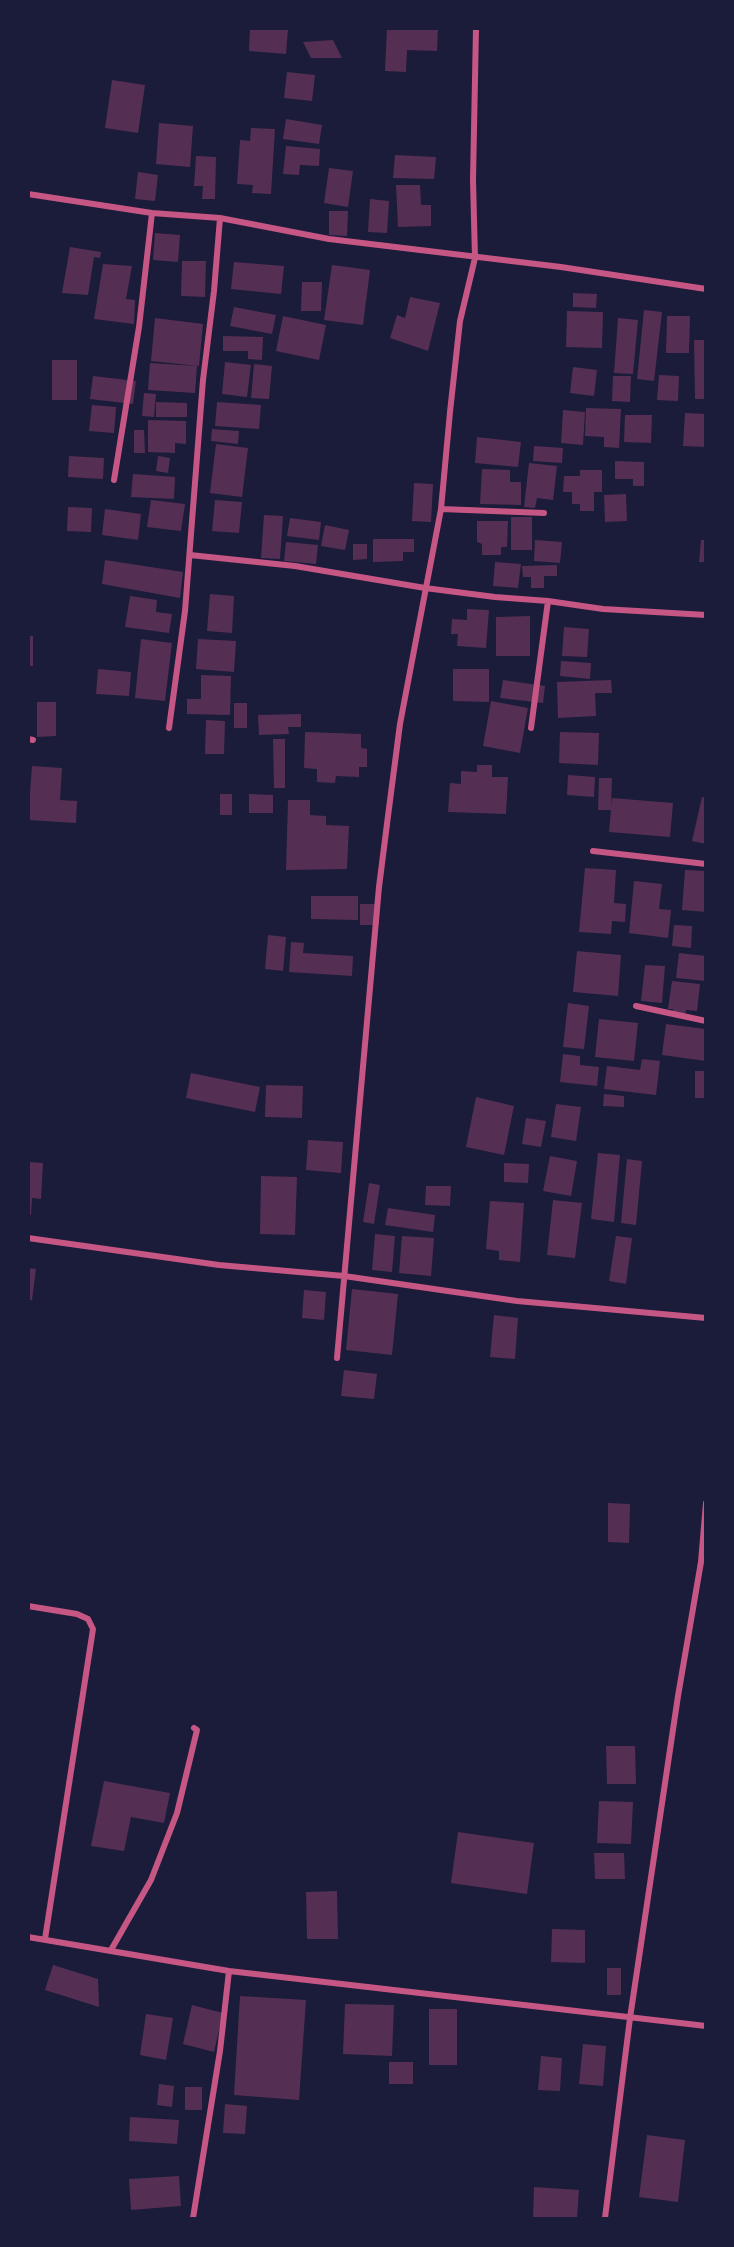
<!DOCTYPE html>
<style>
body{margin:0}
#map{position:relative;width:734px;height:2247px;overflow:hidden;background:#1b1b3a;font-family:"Sofia Sans Condensed",sans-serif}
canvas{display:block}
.frame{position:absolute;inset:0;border:30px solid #1b1b3a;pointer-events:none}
</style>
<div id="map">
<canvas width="734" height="2247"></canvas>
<div class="frame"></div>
</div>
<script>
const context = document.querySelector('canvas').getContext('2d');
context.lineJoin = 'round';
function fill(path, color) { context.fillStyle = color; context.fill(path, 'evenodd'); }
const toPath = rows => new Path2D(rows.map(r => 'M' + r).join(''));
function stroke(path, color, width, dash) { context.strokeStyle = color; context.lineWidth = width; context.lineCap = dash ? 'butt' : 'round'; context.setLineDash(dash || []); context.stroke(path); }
const building = toPath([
 [250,28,288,29,286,54,249,51],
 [387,28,438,28,437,51,407,50,406,72,385,71],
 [333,40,342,58,311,58,303,42],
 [287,72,315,75,312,101,284,98],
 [112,80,145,85,138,133,105,128],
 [286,119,322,125,319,144,283,139],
 [159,123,193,126,190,167,156,164],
 [251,128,275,129,271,194,252,193,253,185,237,184,240,140,250,141],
 [286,146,320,149,319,166,300,165,299,175,283,174],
 [395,155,436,157,434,179,393,178],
 [196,156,216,157,215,199,202,199,203,186,194,186],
 [329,168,353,171,348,207,324,203],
 [138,172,158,175,155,201,135,199],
 [396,185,420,185,421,205,431,205,431,226,398,227],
 [370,199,389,201,387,233,368,232],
 [329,211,348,211,347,236,329,235],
 [155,233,180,235,178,262,153,260],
 [70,247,101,252,100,258,94,257,88,295,62,293],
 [182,261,206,261,205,297,181,296],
 [234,262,284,266,281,294,231,289],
 [103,264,132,266,126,299,135,300,134,324,94,319],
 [332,265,370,270,363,325,324,320],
 [302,282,322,282,321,311,301,311],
 [573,293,597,294,596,308,573,307],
 [410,297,440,303,428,351,390,338,397,315,405,318],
 [234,307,276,315,272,334,230,326],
 [644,310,662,312,654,381,637,379],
 [567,311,603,312,602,348,566,347],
 [283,316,326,325,319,360,276,351],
 [667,316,690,316,689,353,666,353],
 [155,318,203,324,199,366,151,361],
 [618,318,638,320,633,374,614,373],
 [223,336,263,337,262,360,248,359,248,351,223,351],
 [694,340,706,340,706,399,695,399],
 [52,360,77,360,77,400,52,400],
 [225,362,251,365,247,397,222,394],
 [150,363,197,366,195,393,148,390],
 [254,364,272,366,269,399,251,398],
 [573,367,597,370,594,396,570,393],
 [659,375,679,376,678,401,657,400],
 [93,376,136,381,133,404,90,399],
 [613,376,631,376,630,402,612,401],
 [144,393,156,394,154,417,142,416],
 [156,402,187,403,187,417,156,417],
 [217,402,261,405,259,429,215,426],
 [92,405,116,407,114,433,89,431],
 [586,408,621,409,619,448,604,447,604,437,585,436],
 [563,410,585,412,583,445,561,443],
 [685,413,706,414,706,447,683,446],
 [625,415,652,415,651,443,624,442],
 [148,420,186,421,186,444,175,443,175,453,148,452],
 [212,429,239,431,238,444,211,441],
 [134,430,144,430,145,453,134,453],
 [477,437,521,442,518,467,475,463],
 [216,444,248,448,242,497,210,493],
 [534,446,563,448,562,463,533,461],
 [69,456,104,458,103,479,68,477],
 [158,456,170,458,168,473,156,471],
 [615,461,644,462,644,486,633,486,633,479,615,479],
 [529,463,557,466,553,500,537,498,535,508,524,507],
 [482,469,510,470,510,482,521,482,521,505,480,504],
 [580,470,602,470,602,492,594,492,594,511,580,511,580,504,572,504,572,492,563,492,564,476,580,476],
 [133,474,175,477,174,499,131,497],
 [414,483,433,484,431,522,412,521],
 [626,494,627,521,605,522,604,495],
 [151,500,185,504,181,531,147,527],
 [215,500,242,502,239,533,212,531],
 [68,507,92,508,91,532,67,531],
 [105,509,141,514,138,540,102,535],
 [264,515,283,516,280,559,261,558],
 [511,517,532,517,532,550,511,550],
 [290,518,321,522,319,540,287,536],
 [477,521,508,521,507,547,501,547,501,555,482,555,482,544,477,542],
 [325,525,349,530,345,550,321,546],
 [373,539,414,539,414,552,403,552,403,561,373,562],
 [535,540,562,542,560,563,534,561],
 [701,540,706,540,706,562,699,562],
 [286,542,318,545,316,564,284,561],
 [353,544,367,544,367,559,353,560],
 [105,560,183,572,180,598,102,584],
 [495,562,521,564,518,588,493,586],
 [557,565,557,576,544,576,544,588,531,588,531,577,523,577,522,566],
 [210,594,234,596,232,633,207,631],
 [130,596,157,600,156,612,172,614,169,633,125,627],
 [467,609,489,610,486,648,457,646,458,634,451,634,452,619,467,620],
 [530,616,530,656,496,656,496,617],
 [564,627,589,629,587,657,562,656],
 [28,636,33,636,33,666,28,666],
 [141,639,172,643,165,701,135,698],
 [198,639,236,641,234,672,196,669],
 [561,661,591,663,590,679,560,676],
 [98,669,131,672,129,696,96,694],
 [453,669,489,669,489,702,453,701],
 [201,675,231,676,230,715,187,714,187,699,201,699],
 [503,680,545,686,543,703,500,698],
 [611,680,612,693,595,693,596,716,558,718,557,682],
 [491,701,528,708,520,753,483,746],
 [37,702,56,702,56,736,37,737],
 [234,703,247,703,247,728,234,728],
 [301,714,301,727,288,727,289,734,259,735,258,715],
 [206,720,225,721,224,754,205,754],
 [305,732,361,734,361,748,367,749,367,767,359,767,359,777,336,776,335,783,317,782,317,769,304,768],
 [560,732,599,733,598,765,559,763],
 [273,739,285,739,285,788,274,788],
 [477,765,492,765,492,777,508,777,506,814,448,812,450,783,461,784,461,771,477,772],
 [32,766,62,768,60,800,77,801,76,823,28,820],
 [568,775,595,777,594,797,567,795],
 [599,778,612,778,611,806,612,798,673,803,670,837,609,832,611,810,598,810],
 [220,794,232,794,232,815,220,815],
 [249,794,273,795,273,813,249,813],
 [702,797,706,798,706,844,692,841],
 [288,800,310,800,310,815,326,816,326,825,349,826,347,869,286,870],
 [585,868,616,870,614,903,626,904,625,922,612,921,611,934,579,932],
 [685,870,706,871,706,912,682,910],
 [634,881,662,884,659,909,671,910,668,938,629,933],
 [311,896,358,896,358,920,311,919],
 [360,904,379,904,379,925,360,925],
 [674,925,692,926,691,948,672,946],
 [268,935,286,937,283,971,265,969],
 [291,942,304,943,303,953,353,956,352,976,289,972],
 [577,951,621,955,618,996,573,992],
 [679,953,706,956,706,981,676,978],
 [645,965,665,966,662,1003,641,1001],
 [672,981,700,984,697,1011,686,1010,685,1015,672,1014,673,1009,668,1009],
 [568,1003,589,1006,584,1049,563,1047],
 [599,1019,638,1023,634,1061,595,1057],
 [666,1024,706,1029,706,1061,662,1055],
 [563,1054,580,1056,580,1065,599,1067,597,1086,560,1082],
 [642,1059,660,1061,656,1095,604,1089,607,1066,640,1070],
 [695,1071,706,1071,706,1098,695,1098],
 [191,1073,260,1087,255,1112,186,1098],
 [266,1085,303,1086,302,1118,265,1117],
 [604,1094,624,1096,624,1107,603,1106],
 [476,1097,514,1106,504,1155,466,1147],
 [556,1104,581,1107,576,1141,551,1137],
 [526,1118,546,1121,541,1147,522,1144],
 [308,1140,343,1142,341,1173,306,1170],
 [598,1153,620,1155,614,1222,591,1219],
 [550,1156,577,1161,571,1196,543,1191],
 [627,1159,642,1161,636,1225,621,1223],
 [28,1162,43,1163,41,1199,32,1198,31,1215,28,1214],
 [504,1163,529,1164,528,1183,504,1182],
 [261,1176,297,1177,295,1235,260,1234],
 [369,1183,380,1185,374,1224,363,1222],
 [426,1186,451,1186,450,1206,425,1205],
 [553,1200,582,1203,575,1258,547,1255],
 [490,1201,524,1203,520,1262,499,1260,499,1251,486,1249],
 [388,1208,435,1215,433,1232,385,1225],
 [375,1234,395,1236,392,1272,372,1270],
 [402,1236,434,1238,431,1276,399,1273],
 [616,1236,632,1238,626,1284,609,1281],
 [28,1268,36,1269,32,1300,28,1300],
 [352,1289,398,1294,392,1355,346,1350],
 [304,1290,326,1292,324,1320,302,1318],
 [494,1315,518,1318,515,1359,490,1357],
 [344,1370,377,1374,374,1399,341,1396],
 [608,1503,630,1504,629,1543,608,1542],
 [606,1746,635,1746,636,1784,607,1784],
 [104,1781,170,1793,164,1823,131,1817,124,1851,91,1846],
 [599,1801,633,1802,631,1844,597,1843],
 [458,1832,534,1843,527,1894,451,1883],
 [594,1853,624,1853,625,1879,595,1879],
 [337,1891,338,1939,307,1939,306,1892],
 [552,1929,585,1930,585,1963,551,1962],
 [53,1965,98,1979,99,2007,45,1990],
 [607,1968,621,1968,621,1995,607,1995],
 [240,1996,306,2000,299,2100,234,2095],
 [345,2004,394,2005,392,2056,343,2054],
 [192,2005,223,2013,214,2052,183,2044],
 [429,2009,457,2009,457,2065,429,2065],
 [146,2014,173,2018,166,2060,140,2055],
 [583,2044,606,2046,603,2086,579,2084],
 [541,2056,562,2058,560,2091,538,2090],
 [389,2062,413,2062,413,2084,389,2084],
 [159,2084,174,2086,172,2107,157,2105],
 [185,2087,202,2087,202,2110,185,2110],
 [225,2104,247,2106,245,2134,223,2133],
 [130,2117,179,2120,177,2144,129,2141],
 [647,2135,685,2140,678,2202,639,2197],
 [179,2176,181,2206,131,2210,129,2179],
 [534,2187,579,2190,577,2218,533,2218]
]);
const minor = toPath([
 [28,194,152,213,220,218,329,239,561,267,706,289],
 [114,480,139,327,152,213],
 [441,509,544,513],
 [190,555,295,566,425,588,495,597,548,601,603,609,706,615],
 [169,728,185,611,203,380,214,291,220,218],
 [531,728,548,601],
 [28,739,33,740],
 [593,851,706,864],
 [636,1006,706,1021],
 [28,1238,219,1265,344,1276,517,1301,706,1318],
 [337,1358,379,887,388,816,400,724,441,509,450,412,460,321,475,258,473,180,476,28],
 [28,1606,77,1614,88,1619,93,1629,45,1939],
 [28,1937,229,1971,706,2026],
 [111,1950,151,1880,177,1813,197,1730,194,1728],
 [193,2218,220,2051,229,1971],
 [605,2218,630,2018,678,1696,701,1562,706,1503]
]);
fill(building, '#542f53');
stroke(minor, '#c65784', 6);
</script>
